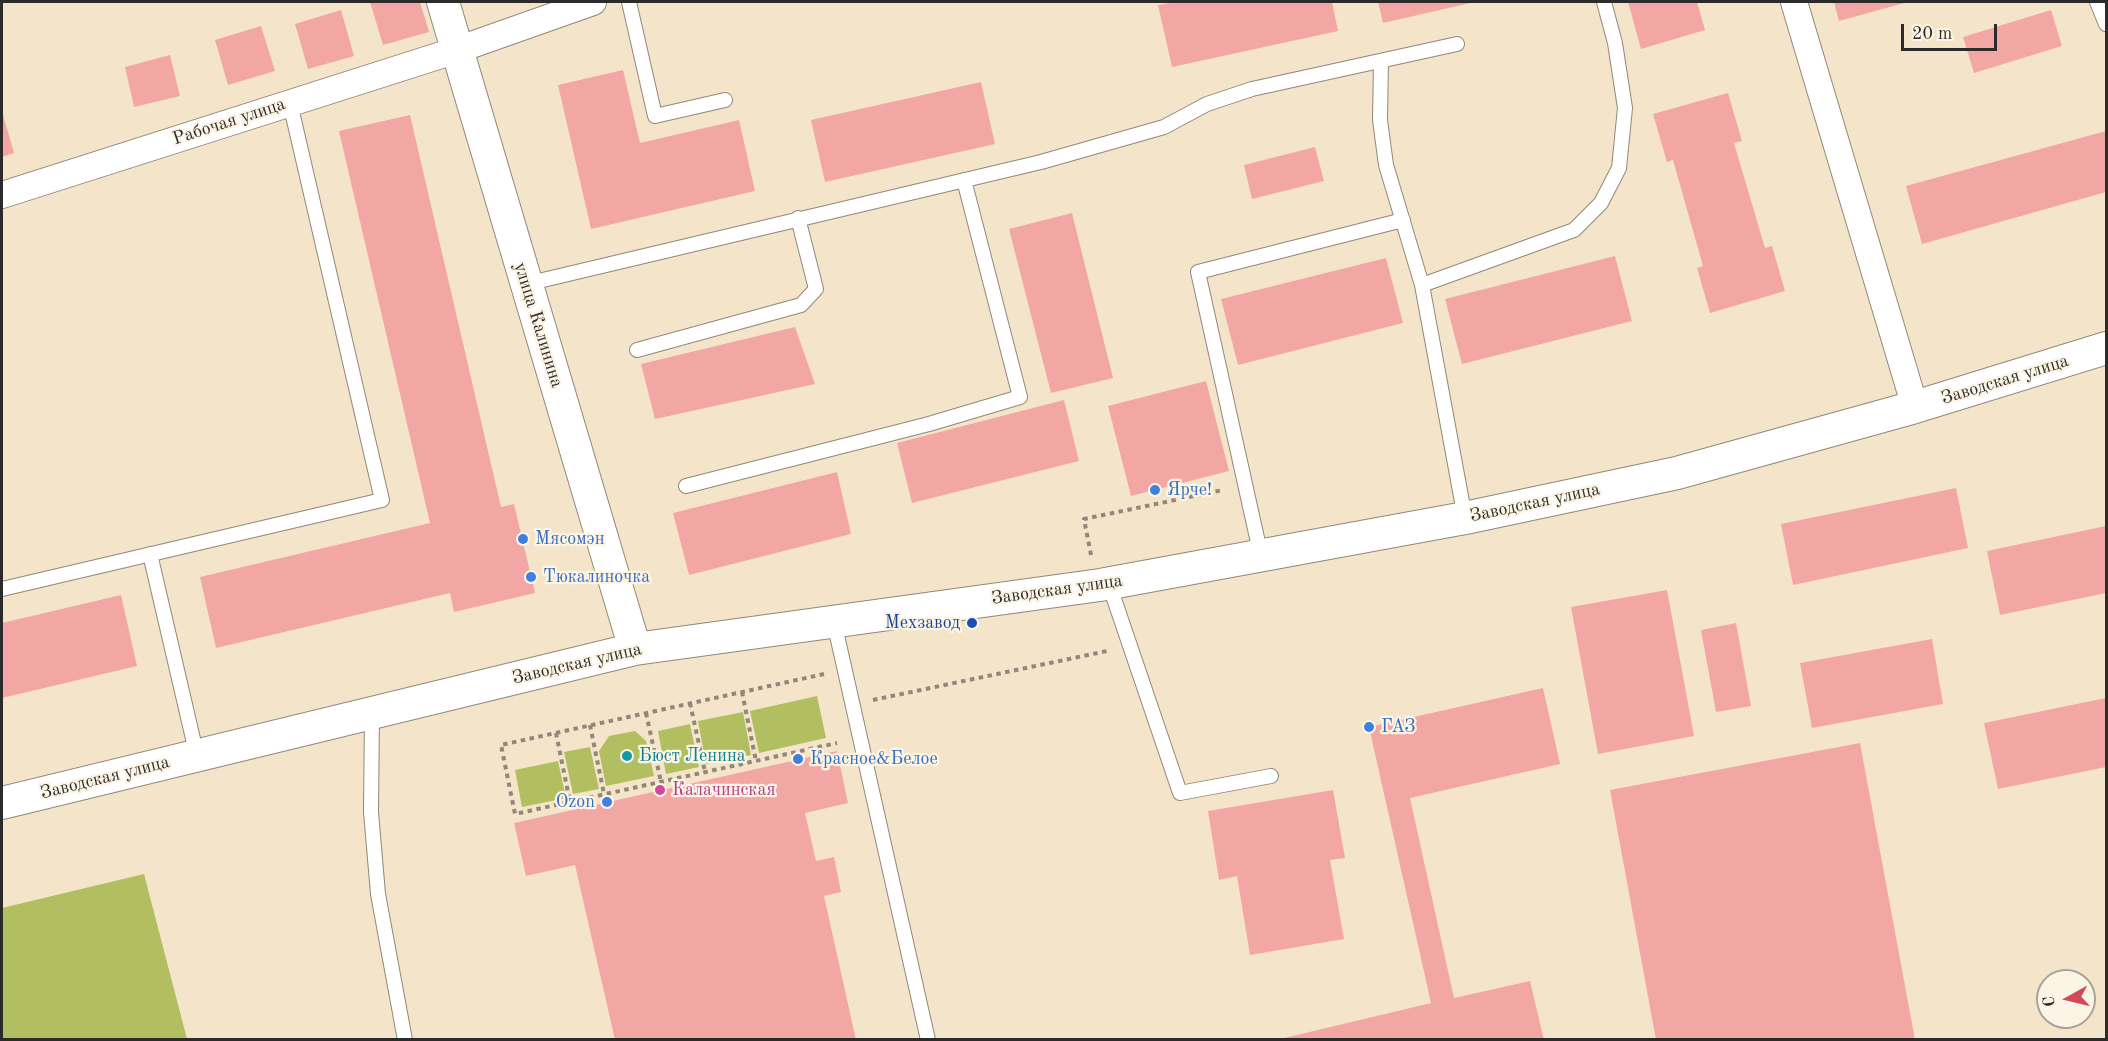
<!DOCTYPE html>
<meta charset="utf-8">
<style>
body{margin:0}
#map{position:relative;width:2108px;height:1041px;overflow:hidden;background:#f4e5ca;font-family:"Old Standard TT",serif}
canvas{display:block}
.frame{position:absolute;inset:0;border:3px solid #2b2b2b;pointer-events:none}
.north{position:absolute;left:2036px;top:969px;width:60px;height:60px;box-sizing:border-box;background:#fcf5e5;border:2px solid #a8a49b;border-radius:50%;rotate:262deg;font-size:16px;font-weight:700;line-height:24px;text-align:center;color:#2b2b2b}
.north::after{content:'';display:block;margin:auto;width:21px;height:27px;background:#d1495b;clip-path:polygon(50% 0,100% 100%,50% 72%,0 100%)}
.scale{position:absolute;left:1901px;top:24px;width:96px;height:27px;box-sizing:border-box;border:3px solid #2b2b2b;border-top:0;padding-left:8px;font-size:18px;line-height:21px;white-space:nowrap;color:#2b2b2b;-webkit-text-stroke:4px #fcf5e5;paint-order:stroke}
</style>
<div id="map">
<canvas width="2108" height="1041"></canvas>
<div class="frame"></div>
<div class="north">С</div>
<div class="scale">20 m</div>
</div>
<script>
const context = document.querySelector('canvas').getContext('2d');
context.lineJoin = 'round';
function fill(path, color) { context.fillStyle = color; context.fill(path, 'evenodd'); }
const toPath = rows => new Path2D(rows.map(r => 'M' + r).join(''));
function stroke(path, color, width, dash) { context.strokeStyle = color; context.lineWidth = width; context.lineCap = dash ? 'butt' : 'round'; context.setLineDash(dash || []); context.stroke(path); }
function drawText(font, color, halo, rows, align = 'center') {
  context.font = font + ' "Old Standard TT",serif'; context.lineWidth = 4.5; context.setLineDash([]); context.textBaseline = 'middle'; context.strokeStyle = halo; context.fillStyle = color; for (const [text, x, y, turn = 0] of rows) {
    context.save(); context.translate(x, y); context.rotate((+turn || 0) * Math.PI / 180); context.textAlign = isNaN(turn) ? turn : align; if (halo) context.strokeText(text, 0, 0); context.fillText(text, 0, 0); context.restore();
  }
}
const green = toPath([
 [817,696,826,738,759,753,750,711],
 [743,712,751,755,706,764,698,721],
 [690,724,699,767,666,774,658,731],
 [635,731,646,741,654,776,606,786,599,751,609,736],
 [590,747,599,789,573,794,564,752],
 [558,761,566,798,522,807,515,770],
 [144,874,187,1039,2,1039,2,908]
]);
const building = toPath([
 [370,2,420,2,429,32,383,45],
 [1176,2,1332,2,1338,31,1172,67,1158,5],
 [1378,2,1475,2,1383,23],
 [1628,2,1697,2,1705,30,1641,49],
 [1834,2,1908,2,1839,21],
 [341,10,354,56,308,69,295,24],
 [2051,10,2062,46,1974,73,1963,37],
 [261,26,275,71,228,85,215,40],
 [170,55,180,96,134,107,125,67],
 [623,70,640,143,739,120,755,191,591,229,558,85],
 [981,82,995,144,825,182,811,120],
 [1728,93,1742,141,1734,143,1765,248,1772,246,1785,291,1710,313,1697,268,1703,266,1673,160,1667,162,1653,114],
 [2,111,14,153,2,157],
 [410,115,501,507,514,504,535,593,454,612,450,593,216,648,200,577,430,523,339,131],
 [2106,131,2106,192,1922,244,1906,186],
 [1315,147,1324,181,1252,199,1244,165],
 [1072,213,1113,378,1051,393,1009,229],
 [1615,256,1632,321,1462,364,1445,299],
 [1386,258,1403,323,1238,365,1221,299],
 [795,327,815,384,655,419,641,364],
 [1206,381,1229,471,1131,496,1108,406],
 [1064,400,1079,461,912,503,897,443],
 [837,472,851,534,689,575,673,513],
 [1956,488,1968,548,1793,585,1781,524],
 [2106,526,2106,593,2000,615,1987,551],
 [1667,590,1694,736,1598,754,1571,607],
 [121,595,137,666,2,698,2,623],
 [1736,623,1751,706,1716,712,1701,630],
 [1932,639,1943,704,1812,728,1800,663],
 [1543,688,1560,764,1410,798,1454,998,1530,981,1544,1040,1276,1040,1431,1003,1369,727],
 [2106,698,2106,767,1998,789,1984,723],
 [1860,743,1915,1040,1656,1040,1610,790],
 [837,751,848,803,805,813,816,861,834,857,841,892,824,896,856,1040,615,1040,575,865,526,876,514,823],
 [1333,790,1345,858,1330,860,1344,939,1250,955,1237,876,1219,880,1208,811]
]);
const path = toPath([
 [1091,555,1084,519,1223,490],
 [824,674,501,745,515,814,837,743],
 [742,692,756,761],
 [873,700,1107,651],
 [690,703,705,772],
 [646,713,661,782],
 [590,725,604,794],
 [556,733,570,802]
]);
const service = toPath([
 [629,2,655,116,725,100],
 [2097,2,2106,24],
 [1381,61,1380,120,1386,165,1422,285,1465,518],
 [526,284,1041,162,1164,127,1207,104,1252,89,1457,44],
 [1422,285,1574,230,1601,203,1619,168,1625,108,1615,43,1604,2],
 [637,350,801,305,816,289,798,218],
 [686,486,929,424,1020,397,964,180],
 [150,554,197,756],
 [1261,556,1198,272,1403,220],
 [1109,584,1180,793,1271,776],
 [2,589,382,500,290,103],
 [834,622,928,1040],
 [372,713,371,812,378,894,405,1040]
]);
const minor = toPath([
 [1794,2,1915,407],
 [2,195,457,50,593,2]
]);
const tertiary = toPath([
 [443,2,635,649],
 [2,803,635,649,1100,585,1465,518,1677,473,1915,407,2106,348]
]);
const markers = [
 [1155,490,6,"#3f7fe0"],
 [523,539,6,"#3f7fe0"],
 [531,577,6,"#3f7fe0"],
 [972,623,6,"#1a4fb4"],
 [1369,727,6,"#3f7fe0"],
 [627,756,6,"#0f9aa8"],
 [798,759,6,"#3f7fe0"],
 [660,790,6,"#d1479c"],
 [607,802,6,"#3f7fe0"]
];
const streetNames = [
 ["Рабочая улица",229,122,-18],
 ["улица Калинина",538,325,73],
 ["Заводская улица",2005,380,-17],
 ["Заводская улица",1535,503,-12],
 ["Заводская улица",1057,590,-8],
 ["Заводская улица",577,664,-13],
 ["Заводская улица",105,778,-14]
];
const shopNames = [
 ["Ярче!",1167,490],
 ["Мясомэн",535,539],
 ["Тюкалиночка",543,577],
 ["ГАЗ",1381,727],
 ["Красное&Белое",810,759],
 ["Ozon",595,802,"right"]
];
const transitNames = [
 ["Мехзавод",960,623]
];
const cultureNames = [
 ["Бюст Ленина",639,756]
];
const hotelNames = [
 ["Калачинская",672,790]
];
fill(green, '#b1bf61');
fill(building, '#f3a7a4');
stroke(service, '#90887a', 16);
stroke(minor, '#90887a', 28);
stroke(tertiary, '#90887a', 34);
stroke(path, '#90887a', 4, [4.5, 4.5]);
stroke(service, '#fff', 14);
stroke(minor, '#fff', 26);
stroke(tertiary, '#fff', 32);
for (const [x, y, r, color] of markers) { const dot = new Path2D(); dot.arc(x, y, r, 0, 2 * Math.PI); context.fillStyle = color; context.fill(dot); stroke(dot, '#fcf5e5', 2); }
drawText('18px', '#2b2b2b', '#fcf5e5', streetNames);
drawText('18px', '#366cbe', '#fcf5e5', shopNames, 'left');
drawText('18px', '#164399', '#fcf5e5', transitNames, 'right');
drawText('18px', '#0d838f', '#fcf5e5', cultureNames, 'left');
drawText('18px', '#b23c85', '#fcf5e5', hotelNames, 'left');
</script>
